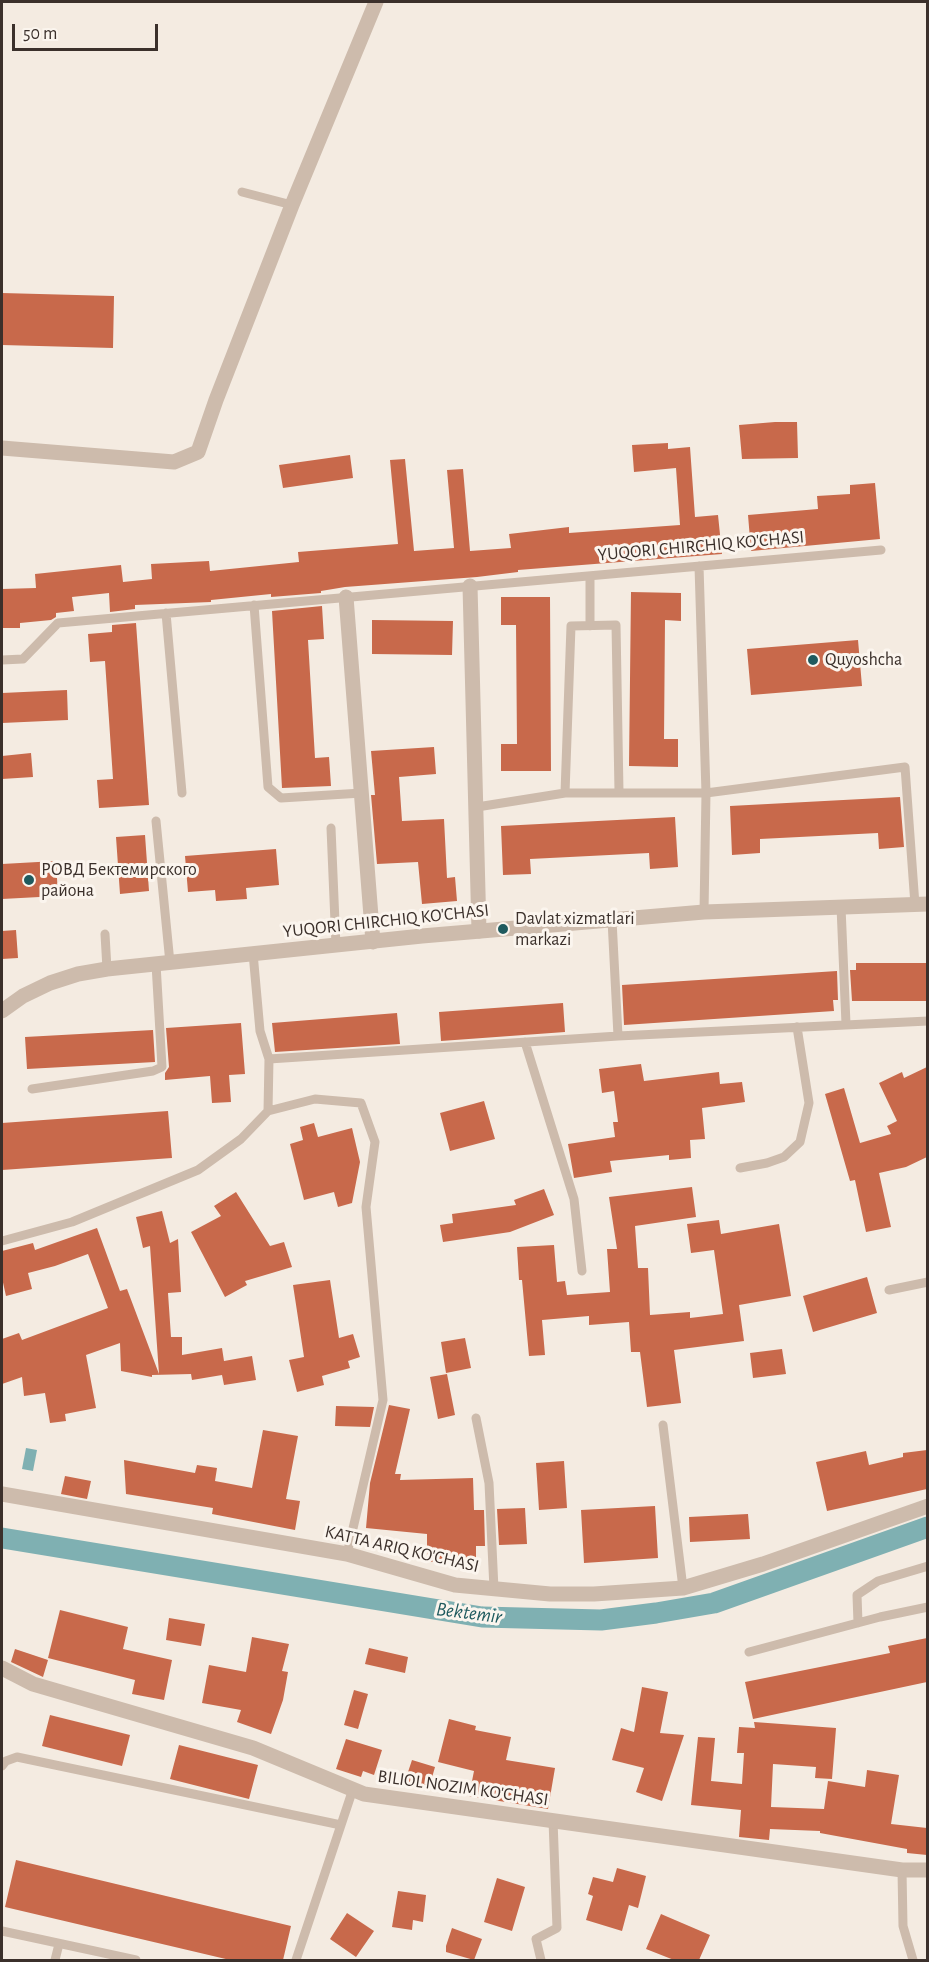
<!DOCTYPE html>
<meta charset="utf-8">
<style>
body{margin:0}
#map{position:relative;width:929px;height:1962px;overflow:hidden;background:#f4ebe1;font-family:"Alegreya Sans",sans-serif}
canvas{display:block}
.frame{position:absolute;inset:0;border:3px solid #3b302b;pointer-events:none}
.scale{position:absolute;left:12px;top:24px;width:146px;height:27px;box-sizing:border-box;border:3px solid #3b302b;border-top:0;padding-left:8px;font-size:18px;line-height:21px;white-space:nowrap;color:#3b302b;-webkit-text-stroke:4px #fbf5ee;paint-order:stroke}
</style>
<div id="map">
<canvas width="929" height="1962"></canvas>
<div class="frame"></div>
<div class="scale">50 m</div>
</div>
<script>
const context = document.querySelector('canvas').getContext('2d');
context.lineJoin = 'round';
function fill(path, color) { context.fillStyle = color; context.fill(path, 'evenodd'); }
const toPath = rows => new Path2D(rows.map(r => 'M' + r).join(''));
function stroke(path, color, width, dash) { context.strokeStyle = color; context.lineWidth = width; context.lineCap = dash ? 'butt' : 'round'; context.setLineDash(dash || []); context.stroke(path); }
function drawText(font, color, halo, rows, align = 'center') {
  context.font = font + ' "Alegreya Sans",sans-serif'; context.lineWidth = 6; context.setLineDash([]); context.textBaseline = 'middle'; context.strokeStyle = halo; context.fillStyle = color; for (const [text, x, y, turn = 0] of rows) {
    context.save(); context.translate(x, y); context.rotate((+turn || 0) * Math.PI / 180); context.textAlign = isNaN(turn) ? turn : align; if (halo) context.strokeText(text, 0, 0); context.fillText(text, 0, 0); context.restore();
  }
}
const water = toPath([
 [26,1448,37,1450,33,1471,22,1469]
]);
const canal = toPath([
 [2,1538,482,1617,601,1620,656,1613,714,1603,928,1527]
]);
const building = toPath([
 [2,293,114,296,113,348,2,345],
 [775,422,797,422,798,458,742,459,739,425],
 [668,443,668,449,690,447,695,517,718,515,722,554,518,570,518,572,477,577,345,587,321,591,321,593,271,597,271,594,211,600,211,602,135,605,135,609,110,612,109,593,72,597,74,611,56,613,56,617,51,620,20,623,20,628,2,628,2,589,36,588,35,574,121,565,123,582,152,579,151,564,209,561,210,571,299,562,298,552,398,544,390,460,405,459,414,551,454,548,447,470,463,469,470,551,511,548,509,534,569,527,569,533,680,525,676,468,634,472,632,445],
 [350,455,353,478,283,488,279,465],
 [875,483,880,539,751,551,748,515,818,509,817,496,850,494,850,485],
 [631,592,681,593,681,621,665,620,664,739,678,739,678,767,629,766],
 [501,597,550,597,551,771,501,771,501,744,517,744,516,625,501,625],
 [322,606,324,639,308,640,315,758,329,757,331,786,282,788,272,611],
 [372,620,453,621,452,655,372,654],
 [136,623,149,805,99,808,97,780,113,779,105,661,90,662,88,634,112,632,112,625],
 [858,640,862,686,751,695,747,649],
 [67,690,68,720,2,723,2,693],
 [434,747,436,774,399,777,402,821,444,819,447,878,455,877,457,901,422,904,418,862,377,864,371,795,375,795,371,751],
 [31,753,33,777,2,779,2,756],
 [900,797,904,847,879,849,878,833,760,839,760,853,732,855,730,806],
 [675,817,678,867,650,869,649,853,530,859,531,874,503,875,501,826],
 [145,835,149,891,120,894,116,837],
 [276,849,279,885,246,888,247,899,216,901,215,890,188,892,185,856],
 [56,861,58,896,2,899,2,864],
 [16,930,18,958,2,959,2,931],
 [856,963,927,963,927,1001,852,1001,850,970,856,970],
 [837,971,838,1000,833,1000,834,1011,624,1025,622,985],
 [563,1003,565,1032,441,1041,439,1012],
 [397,1013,400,1044,275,1052,272,1023],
 [241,1023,245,1074,229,1075,231,1102,212,1103,210,1076,165,1080,165,1073,169,1067,166,1028],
 [153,1030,155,1062,27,1069,25,1037],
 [641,1064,644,1081,719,1072,720,1084,742,1082,745,1102,702,1108,705,1139,690,1140,691,1158,669,1160,669,1155,610,1161,612,1172,574,1178,568,1144,615,1137,613,1122,618,1122,614,1091,602,1093,599,1069],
 [927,1067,927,1157,906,1167,879,1173,891,1227,866,1232,855,1180,850,1181,825,1094,844,1088,860,1143,891,1134,887,1126,897,1121,879,1083,902,1072,904,1078],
 [484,1101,495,1139,450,1151,440,1113],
 [168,1111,172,1158,2,1170,2,1123],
 [314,1123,318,1137,352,1128,360,1162,352,1203,338,1207,334,1192,304,1200,290,1144,303,1140,300,1127],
 [692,1187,696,1217,635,1226,638,1268,648,1268,650,1315,690,1312,690,1318,723,1314,714,1250,691,1253,687,1224,719,1220,721,1234,779,1224,791,1296,739,1305,744,1341,674,1350,681,1403,647,1407,640,1352,631,1352,629,1322,589,1325,589,1316,542,1320,545,1355,529,1356,522,1280,519,1280,517,1247,554,1245,557,1282,565,1281,567,1295,610,1292,607,1249,617,1249,609,1197],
 [544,1189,554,1215,510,1232,443,1242,440,1225,453,1223,452,1214,516,1205,514,1200],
 [236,1192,270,1246,284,1242,292,1267,245,1281,247,1285,225,1297,191,1232,221,1216,214,1206],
 [162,1211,170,1243,178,1239,181,1292,168,1293,171,1337,182,1337,182,1355,222,1348,224,1361,252,1356,256,1380,224,1385,222,1375,192,1380,191,1374,152,1375,152,1377,121,1371,120,1343,86,1355,96,1408,65,1414,66,1421,50,1423,45,1393,24,1396,22,1377,2,1384,2,1339,19,1333,22,1340,108,1308,88,1254,55,1266,28,1273,32,1289,6,1296,2,1278,2,1251,33,1243,35,1250,97,1228,120,1291,127,1289,159,1374,150,1246,143,1248,136,1217],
 [867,1277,877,1313,813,1332,803,1296],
 [330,1280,339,1338,353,1334,360,1357,348,1361,350,1368,322,1376,324,1385,297,1392,289,1360,304,1357,293,1285],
 [465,1338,471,1368,446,1373,441,1342],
 [782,1349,786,1374,753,1378,750,1353],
 [447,1374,455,1415,438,1419,430,1377],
 [389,1405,410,1409,395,1474,401,1474,400,1480,473,1478,474,1510,484,1510,485,1546,476,1546,476,1561,427,1562,427,1534,366,1528,370,1483],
 [336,1406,374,1407,370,1427,335,1426],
 [263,1430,298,1436,286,1499,300,1501,295,1530,212,1514,213,1508,126,1494,124,1460,195,1473,197,1465,217,1468,215,1481,252,1488],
 [927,1450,927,1489,827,1511,816,1462,866,1451,869,1465,903,1457,903,1453],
 [564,1461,567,1508,539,1510,536,1463],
 [65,1476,91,1481,87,1499,61,1494],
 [655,1506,658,1558,584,1563,581,1510],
 [525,1508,527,1544,499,1545,497,1509],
 [748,1514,750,1539,690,1542,689,1517],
 [60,1610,128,1627,123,1649,172,1660,164,1700,132,1694,135,1680,48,1658],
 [169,1618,205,1624,201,1646,166,1640],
 [252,1637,289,1644,282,1671,288,1672,283,1700,271,1734,237,1722,241,1710,202,1703,209,1665,246,1672],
 [927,1638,927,1682,753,1719,745,1682,890,1653,888,1646],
 [369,1648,408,1657,405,1673,365,1664],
 [15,1649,48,1660,43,1677,11,1662],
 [642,1687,668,1692,660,1733,684,1735,662,1801,636,1792,644,1768,612,1760,621,1728,634,1732],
 [354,1690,368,1694,358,1729,344,1725],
 [50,1715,130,1735,122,1766,42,1746],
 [449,1719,476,1726,475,1730,511,1737,506,1760,555,1768,548,1809,469,1796,474,1771,438,1762],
 [754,1722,836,1728,832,1779,815,1778,816,1767,773,1764,771,1807,824,1809,828,1781,865,1787,867,1770,899,1775,891,1824,927,1828,927,1855,907,1853,907,1849,820,1833,820,1831,770,1829,769,1840,739,1837,741,1810,691,1805,698,1737,715,1738,711,1781,742,1784,744,1753,737,1753,739,1727,755,1728],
 [346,1739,382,1750,374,1775,363,1771,361,1777,336,1769],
 [179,1745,258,1765,249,1799,170,1779],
 [412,1760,435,1767,429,1788,405,1781],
 [16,1860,291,1926,283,1960,230,1960,5,1907],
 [617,1868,646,1876,638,1908,629,1905,622,1931,586,1920,593,1896,588,1894,593,1877,613,1882],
 [497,1878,525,1887,512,1931,484,1922],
 [398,1891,426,1895,423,1922,413,1920,412,1930,392,1927],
 [347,1913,374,1931,356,1957,330,1939],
 [661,1914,710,1935,699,1960,674,1960,646,1949],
 [452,1928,482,1939,474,1960,446,1952,446,1946]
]);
const service = toPath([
 [242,192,292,205],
 [699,566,706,793,905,767,915,905],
 [590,576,590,626],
 [254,605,268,787,281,798,362,793],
 [166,613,182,793],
 [2,660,23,659,58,623,881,550],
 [565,793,571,626,616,625,619,792],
 [477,807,565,793,706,793,704,912],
 [156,821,170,963],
 [331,828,336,946],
 [841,907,846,1024],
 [612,920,618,1036],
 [105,934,107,969],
 [253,953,260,1031,269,1059,268,1111],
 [525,1042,574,1199,582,1271],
 [269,1059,618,1036,928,1021],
 [32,1089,153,1071,162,1067,156,964],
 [740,1168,767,1163,784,1157,800,1142,809,1103,797,1027],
 [2,1241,72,1222,198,1170,241,1139,268,1111,315,1099,361,1103,375,1142,366,1207,383,1400,347,1554],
 [889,1290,928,1282],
 [476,1418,489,1483,494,1589],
 [663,1425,683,1588],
 [858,1623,857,1595,878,1581,928,1566],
 [749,1652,880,1617,928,1607],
 [2,1766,6,1761,17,1757,341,1825],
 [902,1870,903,1926,913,1960],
 [2,1931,136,1960],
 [55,1960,59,1944],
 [296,1960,353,1789],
 [541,1960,536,1939,557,1928,553,1820]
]);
const minor = toPath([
 [2,448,174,462,198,452,216,400,292,205,376,2],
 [470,586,479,931],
 [346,597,373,942],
 [2,1494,347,1554,455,1585,550,1594,594,1594,683,1588,763,1564,928,1506],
 [2,1668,33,1684,253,1748,364,1794,902,1870,928,1870]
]);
const tertiary = toPath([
 [2,1011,23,996,50,983,78,974,107,969,422,936,704,912,928,904]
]);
const markers = [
 [813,660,6,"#1f5a5e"],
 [29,880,6,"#1f5a5e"],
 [503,929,6,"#1f5a5e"]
];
const streetNames = [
 ["YUQORI CHIRCHIQ KO'CHASI",701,546,-5],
 ["YUQORI CHIRCHIQ KO'CHASI",386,921,-6],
 ["KATTA ARIQ KO'CHASI",402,1549,13],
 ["BILIOL NOZIM KO'CHASI",463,1788,8]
];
const poiNames = [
 ["Quyoshcha",825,660],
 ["РОВД Бектемирского",41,870],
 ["района",41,891],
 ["Davlat xizmatlari",515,919],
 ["markazi",515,940]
];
const waterNames = [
 ["Bektemir",469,1613,7]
];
fill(water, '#7fb0b2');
stroke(canal, '#7fb0b2', 21);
fill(building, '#c8694b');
stroke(service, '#cdbbac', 9);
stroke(minor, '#cdbbac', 15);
stroke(tertiary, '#cdbbac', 15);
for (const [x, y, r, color] of markers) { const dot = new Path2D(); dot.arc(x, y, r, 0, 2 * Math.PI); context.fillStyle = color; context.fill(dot); stroke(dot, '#fbf5ee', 2); }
drawText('18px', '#3b302b', '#fbf5ee', streetNames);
drawText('18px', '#3b302b', '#fbf5ee', poiNames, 'left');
drawText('italic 20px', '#1f5a5e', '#fbf5ee', waterNames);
</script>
